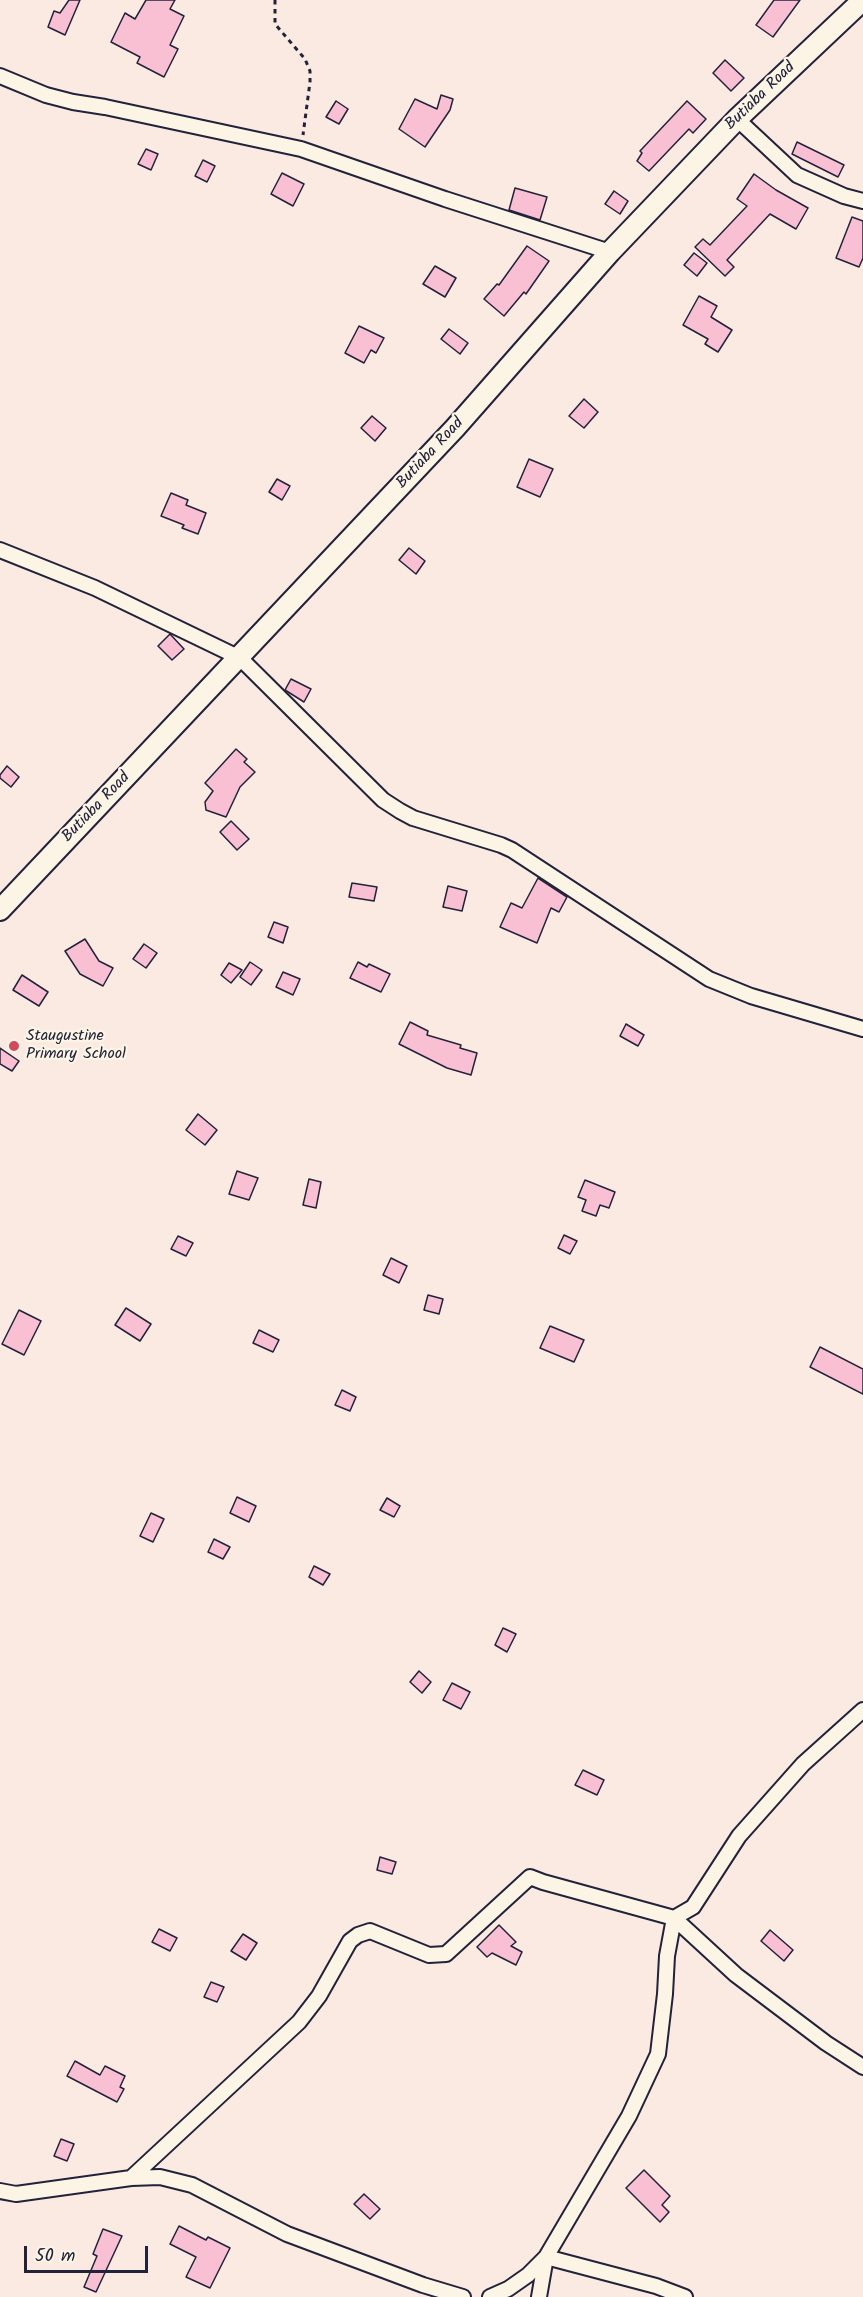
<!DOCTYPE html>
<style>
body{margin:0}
#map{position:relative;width:863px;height:2297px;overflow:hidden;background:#fbeae2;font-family:Kalam,sans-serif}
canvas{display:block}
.scale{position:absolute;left:24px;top:2246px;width:124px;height:27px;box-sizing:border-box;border:3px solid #22223b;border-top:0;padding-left:8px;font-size:18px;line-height:21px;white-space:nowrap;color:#22223b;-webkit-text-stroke:4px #fcf5e5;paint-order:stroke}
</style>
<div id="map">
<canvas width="863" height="2297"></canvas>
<div class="scale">50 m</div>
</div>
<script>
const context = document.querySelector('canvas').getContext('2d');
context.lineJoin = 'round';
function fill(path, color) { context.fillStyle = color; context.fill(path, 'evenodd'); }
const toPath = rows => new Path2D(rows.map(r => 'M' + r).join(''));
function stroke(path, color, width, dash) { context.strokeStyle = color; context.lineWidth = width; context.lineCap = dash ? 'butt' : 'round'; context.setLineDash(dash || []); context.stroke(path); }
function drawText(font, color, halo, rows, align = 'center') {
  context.font = font + ' Kalam,sans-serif'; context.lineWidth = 4.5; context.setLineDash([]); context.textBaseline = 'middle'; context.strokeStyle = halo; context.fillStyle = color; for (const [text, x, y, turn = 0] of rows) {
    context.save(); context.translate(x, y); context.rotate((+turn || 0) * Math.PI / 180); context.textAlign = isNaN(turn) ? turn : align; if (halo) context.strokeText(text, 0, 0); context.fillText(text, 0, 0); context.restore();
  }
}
const building = toPath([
 [69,0,80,0,65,35,48,27,54,11,60,13,69,0],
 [146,0,175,0,170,9,184,16,170,45,178,49,164,77,137,63,140,57,111,42,125,13,135,19,146,0],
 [774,0,800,0,773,37,756,25,774,0],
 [725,60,744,78,731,91,713,73,725,60],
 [441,95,453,99,450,110,425,147,399,129,415,99,437,109,441,95],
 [336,101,348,109,339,124,326,117,336,101],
 [687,101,706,119,693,133,689,129,649,171,637,161,642,153,640,151,687,101],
 [797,142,844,165,838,177,792,154,797,142],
 [146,149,158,154,151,170,138,164,146,149],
 [203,160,215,166,207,182,195,176,203,160],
 [282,173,304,184,293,206,271,194,282,173],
 [754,174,776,190,808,208,796,229,770,214,727,260,734,267,725,276,695,247,703,239,710,245,747,206,737,199,754,174],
 [515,188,547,197,540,220,509,210,515,188],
 [614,191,628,201,620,214,605,204,614,191],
 [852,217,863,221,863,258,859,267,836,258,852,217],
 [527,246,549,261,526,294,524,292,504,316,484,299,497,284,499,285,527,246],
 [694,253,707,263,697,276,684,265,694,253],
 [435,266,456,278,445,297,423,284,435,266],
 [699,296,717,306,711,317,732,330,718,352,705,344,708,339,683,325,699,296],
 [359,326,384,338,376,353,371,350,364,363,345,353,359,326],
 [449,329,468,343,460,354,441,339,449,329],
 [584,399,598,412,584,428,569,416,584,399],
 [372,416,386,428,375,441,361,428,372,416],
 [529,459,553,469,540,497,517,487,529,459],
 [277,479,290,486,282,500,269,492,277,479],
 [171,493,188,500,186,505,206,513,198,534,182,528,184,525,161,516,171,493],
 [409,548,425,561,416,574,399,560,409,548],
 [170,634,184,649,172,660,158,646,170,634],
 [291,679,311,689,304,702,285,690,291,679],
 [236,749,247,759,244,762,255,772,240,787,226,817,206,810,205,802,213,791,205,783,236,749],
 [7,766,19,777,11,787,0,778,0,775,7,766],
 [231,821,249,839,237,850,220,832,231,821],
 [538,878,567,897,559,912,551,908,537,943,500,927,511,903,522,908,538,878],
 [352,883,377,887,374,901,349,897,352,883],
 [448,886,467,891,462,911,443,907,448,886],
 [274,922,288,927,283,943,268,937,274,922],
 [85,939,99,961,113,968,103,986,80,974,65,951,85,939],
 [144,944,157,953,146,968,133,959,144,944],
 [250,962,262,970,251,985,240,977,250,962],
 [358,962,367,967,369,964,390,974,381,992,350,978,358,962],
 [229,963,242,970,231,983,221,975,229,963],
 [283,972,300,979,293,995,276,987,283,972],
 [22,975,48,992,39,1006,13,990,22,975],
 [410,1022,428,1031,427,1035,461,1045,460,1048,477,1053,471,1075,447,1068,399,1044,410,1022],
 [626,1024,644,1035,638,1046,620,1036,626,1024],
 [0,1048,19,1061,12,1071,0,1064,0,1048],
 [198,1114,217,1130,205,1145,186,1130,198,1114],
 [237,1171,258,1178,249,1200,229,1194,237,1171],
 [309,1179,321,1182,316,1208,303,1205,309,1179],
 [585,1180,615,1192,609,1208,600,1205,596,1216,582,1211,586,1200,578,1197,585,1180],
 [564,1235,577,1241,570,1254,558,1248,564,1235],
 [178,1236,193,1243,186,1256,171,1249,178,1236],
 [391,1258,407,1266,399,1283,383,1275,391,1258],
 [428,1295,443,1299,439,1314,424,1310,428,1295],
 [126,1308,151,1324,140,1341,115,1325,126,1308],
 [19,1310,41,1321,24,1355,2,1344,19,1310],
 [550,1326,584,1340,574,1362,540,1348,550,1326],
 [259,1330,279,1340,273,1352,253,1343,259,1330],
 [820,1347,863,1369,863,1394,810,1367,820,1347],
 [342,1390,356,1397,350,1411,335,1405,342,1390],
 [237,1497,256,1506,249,1522,230,1513,237,1497],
 [387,1498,400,1506,394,1517,380,1510,387,1498],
 [151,1513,164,1519,153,1542,140,1536,151,1513],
 [214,1539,230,1547,223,1559,208,1552,214,1539],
 [314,1566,330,1574,323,1585,309,1577,314,1566],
 [503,1628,516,1634,507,1652,495,1645,503,1628],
 [419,1671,431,1682,422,1693,410,1682,419,1671],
 [452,1683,470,1692,461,1709,443,1700,452,1683],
 [583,1770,604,1780,597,1795,575,1785,583,1770],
 [380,1857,396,1862,392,1874,377,1870,380,1857],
 [499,1925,516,1942,511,1946,522,1952,516,1965,492,1953,487,1957,477,1947,499,1925],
 [159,1929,177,1938,170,1951,152,1942,159,1929],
 [770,1930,793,1950,784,1961,761,1941,770,1930],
 [243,1934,257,1943,246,1960,231,1951,243,1934],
 [211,1982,224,1987,217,2002,204,1997,211,1982],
 [75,2061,100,2075,105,2066,125,2076,120,2087,124,2089,117,2102,67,2076,75,2061],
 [61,2139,74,2144,67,2161,54,2156,61,2139],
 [644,2170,670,2196,662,2205,669,2212,660,2222,626,2188,644,2170],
 [364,2194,380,2209,370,2219,354,2204,364,2194],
 [179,2226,206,2240,208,2237,230,2248,210,2288,186,2277,196,2257,170,2244,179,2226],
 [103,2229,122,2236,96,2292,84,2287,97,2256,93,2254,103,2229]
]);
const path = toPath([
 [275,0,275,24,305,59,310,71,310,82,303,135]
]);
const minor = toPath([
 [0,76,46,95,73,102,105,107,301,149,445,199,610,252],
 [737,119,797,175,844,196,863,201],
 [0,550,95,588,240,658,383,800,400,811,413,818,501,845,512,850,709,979,751,996,863,1029],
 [674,1918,693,1907,739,1836,803,1764,863,1710],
 [131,2178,299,2022,319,1996,350,1941,358,1935,370,1931,429,1955,446,1954,530,1877,543,1882,674,1918,736,1975,826,2043,863,2067],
 [0,2191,16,2194,131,2178,160,2177,192,2185,287,2234,423,2285,463,2297],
 [490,2297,508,2289,528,2275,546,2257,656,2286,685,2297],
 [539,2297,546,2257,629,2116,658,2054,665,1994,667,1956,674,1918]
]);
const secondary = toPath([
 [0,910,455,428,610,252,737,119,863,0]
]);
const markers = [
 [14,1046,6,"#d1495b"]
];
const streetNames = [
 ["Butiaba Road",761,97,-44],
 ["Butiaba Road",431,454,-47],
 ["Butiaba Road",97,808,-46]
];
const poiNames = [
 ["Staugustine",26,1037],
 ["Primary School",26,1055]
];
fill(building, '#f9c0d4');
stroke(building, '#22223b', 1.5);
stroke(minor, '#22223b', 18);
stroke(secondary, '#22223b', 24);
stroke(path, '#22223b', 3, [4.5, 4.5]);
stroke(minor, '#fcf5e5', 14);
stroke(secondary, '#fcf5e5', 20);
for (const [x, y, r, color] of markers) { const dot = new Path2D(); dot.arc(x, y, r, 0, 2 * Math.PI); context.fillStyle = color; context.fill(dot); stroke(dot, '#fcf5e5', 2); }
drawText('16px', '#22223b', '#fcf5e5', streetNames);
drawText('16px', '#22223b', '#fcf5e5', poiNames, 'left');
</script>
